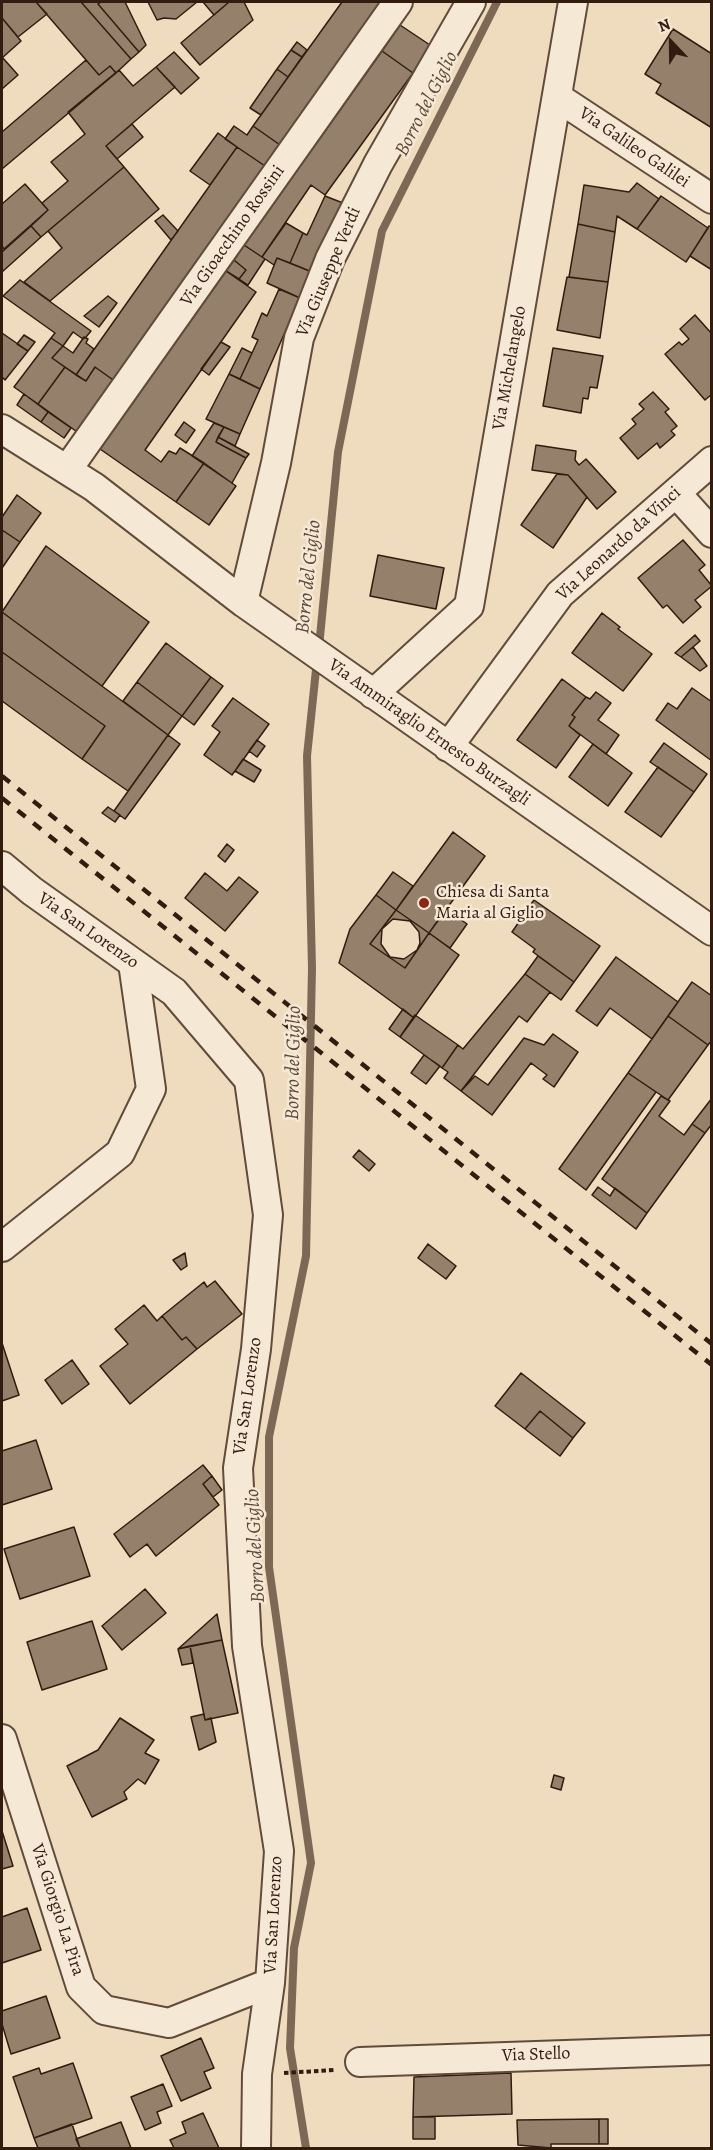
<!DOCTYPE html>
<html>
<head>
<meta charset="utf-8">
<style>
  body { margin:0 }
  #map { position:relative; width:713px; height:2150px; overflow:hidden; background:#efdcbf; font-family:Alegreya,serif }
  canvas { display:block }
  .frame { position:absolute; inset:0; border:3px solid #321c10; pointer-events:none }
  .north { position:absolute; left:641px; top:12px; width:60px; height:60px; -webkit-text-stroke:4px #f5e8d5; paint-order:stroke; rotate:338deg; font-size:16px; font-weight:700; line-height:24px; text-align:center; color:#321c10 }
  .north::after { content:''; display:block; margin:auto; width:21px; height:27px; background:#321c10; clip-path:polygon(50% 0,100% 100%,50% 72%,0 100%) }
</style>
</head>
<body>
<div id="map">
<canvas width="713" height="2150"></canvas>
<div class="frame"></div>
<div class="north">N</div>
</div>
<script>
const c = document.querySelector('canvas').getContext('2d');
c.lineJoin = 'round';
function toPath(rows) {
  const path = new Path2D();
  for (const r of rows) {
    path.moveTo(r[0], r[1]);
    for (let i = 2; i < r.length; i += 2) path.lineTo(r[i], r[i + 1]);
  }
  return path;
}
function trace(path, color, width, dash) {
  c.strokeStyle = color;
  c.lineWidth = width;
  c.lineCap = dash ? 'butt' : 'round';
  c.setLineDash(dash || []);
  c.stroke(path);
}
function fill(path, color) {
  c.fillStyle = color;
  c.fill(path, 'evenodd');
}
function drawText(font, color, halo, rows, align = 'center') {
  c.font = font + ' Alegreya,serif';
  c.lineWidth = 5;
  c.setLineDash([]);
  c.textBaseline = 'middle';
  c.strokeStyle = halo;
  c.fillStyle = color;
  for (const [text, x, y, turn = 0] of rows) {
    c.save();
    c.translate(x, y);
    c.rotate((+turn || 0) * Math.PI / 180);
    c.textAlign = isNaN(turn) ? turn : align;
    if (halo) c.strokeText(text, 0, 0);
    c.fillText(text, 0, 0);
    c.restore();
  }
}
trace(toPath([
  [319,647,338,452,382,231,497,2],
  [306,2148,290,2048,294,1948,311,1863,269,1567,269,1437,306,1256,312,968,307,756,317,660]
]), '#7d6856', 8);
const building = toPath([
  [2,2,36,2,47,14,18,37,2,18,2,2],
  [36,2,81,2,131,59,116,73,110,66,99,75,36,2],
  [81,2,101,2,98,4,139,52,131,59,81,2],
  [101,2,125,2,146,45,139,52,98,4,101,2],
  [148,2,197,2,176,19,164,18,157,20,148,2],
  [203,2,229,2,214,15,203,2],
  [229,2,244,2,253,20,200,65,181,43,229,2],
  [342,2,387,2,283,147,253,126,342,2],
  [2,18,21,41,2,58,2,18],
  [400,25,430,45,413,73,382,51,400,25],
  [673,29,712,54,712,128,656,93,661,84,645,74,673,29],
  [297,42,307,50,302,57,291,50,297,42],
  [291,50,302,57,288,77,277,69,291,50],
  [382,51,413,73,325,195,311,185,262,257,244,245,382,51],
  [174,52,199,78,181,94,156,67,174,52],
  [2,57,18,75,2,89,2,57],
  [86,60,99,75,110,66,116,73,2,169,2,132,86,60],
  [156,67,175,87,106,146,124,167,41,237,31,226,48,210,42,203,68,181,51,162,85,134,68,112,119,70,133,86,156,67],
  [277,69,288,77,261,115,250,108,277,69],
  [132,124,143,137,117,159,106,146,132,124],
  [234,126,247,135,253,126,283,147,268,168,225,139,234,126],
  [218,133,237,147,210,185,190,171,218,133],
  [237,147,268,168,116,382,95,367,86,381,76,375,237,147],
  [124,167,159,209,50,301,24,282,62,248,48,231,124,167],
  [637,183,659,199,637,229,617,216,615,232,578,224,584,185,629,192,637,183],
  [25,184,48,210,4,249,2,246,2,204,25,184],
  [325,196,343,203,312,272,290,263,303,233,307,235,325,196],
  [661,196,708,228,686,262,637,229,661,196],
  [163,215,178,231,171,240,155,221,163,215],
  [286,223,303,233,290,263,277,258,274,265,262,257,286,223],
  [578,224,615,232,608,282,569,277,578,224],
  [31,226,41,237,2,272,2,252,31,226],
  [709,226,712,227,712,270,690,256,709,226],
  [244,245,265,259,248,285,239,279,246,270,234,260,244,245],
  [277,258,312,272,300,298,267,283,277,258],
  [234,260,246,270,239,279,226,271,234,260],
  [226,271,256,292,145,450,161,462,169,451,176,454,180,448,204,463,176,502,100,449,226,271],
  [567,277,608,282,600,338,557,330,567,277],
  [20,280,91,331,86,337,83,339,73,332,63,346,51,338,55,333,3,296,20,280],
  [279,289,300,298,260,389,240,379,258,340,252,337,262,313,267,316,279,289],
  [108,296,117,303,99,327,84,316,108,296],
  [695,315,712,334,712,394,705,400,665,354,679,342,682,345,689,339,680,329,695,315],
  [2,333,28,351,5,380,2,377,2,333],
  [24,335,35,342,28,351,17,344,24,335],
  [84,337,88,339,86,343,94,349,76,375,52,358,63,346,73,353,84,337],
  [51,338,63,346,52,358,65,367,38,404,14,387,51,338],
  [221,342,230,347,209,375,201,369,221,342],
  [242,348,252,353,240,379,229,374,242,348],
  [553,348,603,356,597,388,590,387,588,399,583,398,581,413,543,406,553,348],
  [65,367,86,381,95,367,116,382,80,434,38,404,65,367],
  [229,374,260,389,240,434,206,419,229,374],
  [653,392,669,409,665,412,677,426,671,431,675,435,660,448,657,443,638,459,620,438,636,424,632,419,644,409,639,404,653,392],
  [24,394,48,412,41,422,17,405,24,394],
  [48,412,71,428,64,438,41,422,48,412],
  [184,422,195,430,186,443,175,435,184,422],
  [214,423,224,427,216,442,246,458,232,483,192,456,214,423],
  [224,427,240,434,235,446,218,437,224,427],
  [218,437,249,454,246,458,216,442,218,437],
  [536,445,576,451,575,460,579,465,586,459,616,492,597,509,568,475,532,470,536,445],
  [204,463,236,486,209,525,176,502,204,463],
  [557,474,568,475,587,497,553,548,521,525,557,474],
  [17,495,41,513,20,542,2,530,2,517,17,495],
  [2,530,20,542,2,568,2,530],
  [683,540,705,565,699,570,712,586,695,600,701,607,683,623,667,605,663,608,638,578,683,540],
  [46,546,149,622,102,686,2,612,46,546],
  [378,555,444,568,436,609,370,596,378,555],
  [2,612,168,735,128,791,82,759,105,726,2,652,2,612],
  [602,613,620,627,618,629,652,654,623,691,572,653,602,613],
  [695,635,700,641,693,647,681,657,675,653,695,635],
  [166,643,211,677,182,716,137,682,166,643],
  [693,647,707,666,700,671,681,657,693,647],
  [2,652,105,726,82,759,2,701,2,652],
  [211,677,223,686,194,725,182,716,211,677],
  [562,679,586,697,572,715,575,717,569,726,580,735,556,768,517,740,562,679],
  [137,682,182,716,168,735,123,701,137,682],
  [692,688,712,702,712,761,656,720,668,703,677,709,692,688],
  [596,692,611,703,598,720,619,735,606,754,569,726,575,717,572,715,586,697,590,699,596,692],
  [233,698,269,724,232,775,204,755,220,732,212,726,233,698],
  [168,735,180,744,125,819,114,811,168,735],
  [257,740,265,746,257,757,249,751,257,740],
  [664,743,707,774,694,792,650,762,664,743],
  [593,744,632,773,608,806,569,777,593,744],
  [243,759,261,770,254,782,235,771,243,759],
  [658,767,694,792,661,837,625,812,658,767],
  [108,807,120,815,115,822,102,813,108,807],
  [453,832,485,856,429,933,396,910,453,832],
  [227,844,234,850,225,862,218,856,227,844],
  [393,872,413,886,396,910,376,895,393,872],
  [205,873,227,891,239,877,258,892,225,931,185,898,205,873],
  [376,895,396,910,370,944,405,968,429,933,459,955,414,1018,339,963,350,929,376,895],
  [534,900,600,946,574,982,533,952,535,949,512,932,534,900],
  [446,909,467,924,450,948,429,933,446,909],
  [396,910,429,933,405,968,370,944,396,910],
  [393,919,410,921,419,932,420,943,417,950,404,959,390,957,381,944,382,929,393,919],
  [538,956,574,982,561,1000,525,974,538,956],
  [616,957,678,1002,652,1039,610,1008,597,1026,576,1011,616,957],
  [525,974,550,992,527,1022,519,1016,461,1091,444,1078,448,1072,442,1068,458,1045,463,1049,525,974],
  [692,982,712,996,712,1040,708,1045,668,1016,692,982],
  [403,1009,414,1018,400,1037,389,1029,403,1009],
  [415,1015,458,1045,442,1068,400,1037,415,1015],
  [668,1016,708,1045,668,1100,628,1073,668,1016],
  [553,1034,578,1052,554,1087,543,1079,547,1075,531,1063,492,1115,461,1091,475,1076,488,1085,524,1038,544,1045,553,1034],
  [424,1055,440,1066,426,1084,411,1073,424,1055],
  [628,1073,656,1092,586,1190,559,1169,628,1073],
  [661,1096,670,1101,659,1116,684,1135,692,1124,705,1133,647,1213,602,1179,661,1096],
  [712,1098,712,1124,705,1133,692,1124,712,1098],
  [359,1150,375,1164,369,1171,353,1157,359,1150],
  [598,1187,610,1196,615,1188,647,1213,636,1229,592,1195,598,1187],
  [428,1244,456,1266,446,1279,418,1258,428,1244],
  [185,1253,187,1266,181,1270,173,1260,185,1253],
  [215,1281,242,1314,197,1349,186,1337,182,1340,162,1316,204,1282,207,1287,215,1281],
  [144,1305,157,1321,162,1316,182,1340,186,1337,197,1349,130,1404,100,1366,128,1344,115,1329,144,1305],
  [2,1343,19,1395,2,1401,2,1343],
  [72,1360,89,1384,62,1404,45,1380,72,1360],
  [521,1373,585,1423,573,1438,540,1411,525,1429,495,1406,521,1373],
  [540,1411,573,1438,560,1456,525,1429,540,1411],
  [36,1440,52,1489,2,1505,2,1451,36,1440],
  [203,1465,212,1476,203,1484,219,1505,156,1556,147,1544,130,1557,114,1534,203,1465],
  [212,1476,222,1490,213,1497,203,1484,212,1476],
  [74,1527,90,1576,20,1599,4,1549,74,1527],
  [145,1589,166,1613,122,1650,102,1626,145,1589],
  [217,1614,222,1640,178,1649,217,1614],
  [92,1621,107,1669,42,1690,27,1642,92,1621],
  [222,1640,238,1713,205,1720,190,1646,222,1640],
  [190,1646,193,1663,182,1665,178,1649,190,1646],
  [204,1714,205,1720,211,1718,216,1742,199,1750,191,1717,204,1714],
  [120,1718,154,1740,145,1753,159,1760,145,1784,138,1779,124,1792,127,1799,92,1817,67,1766,98,1750,120,1718],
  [554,1775,564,1778,561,1790,551,1787,554,1775],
  [2,1831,13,1866,2,1869,2,1831],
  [27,1908,41,1950,2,1963,2,1917,27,1908],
  [46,1996,60,2038,11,2054,2,2024,2,2011,46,1996],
  [201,2038,214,2068,204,2072,211,2088,181,2101,161,2056,201,2038],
  [73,2063,92,2118,34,2138,13,2077,39,2068,41,2074,73,2063],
  [511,2073,512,2114,413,2117,414,2077,511,2073],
  [163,2084,172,2106,157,2112,161,2123,145,2130,131,2097,163,2084],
  [203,2113,219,2148,174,2148,170,2140,186,2133,182,2122,203,2113],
  [413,2117,435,2117,435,2139,413,2139,413,2117],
  [599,2119,608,2119,608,2144,599,2144,599,2119],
  [599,2119,599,2144,551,2144,551,2148,518,2145,517,2120,599,2119],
  [121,2122,131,2148,80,2148,76,2139,121,2122],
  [72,2124,80,2148,38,2148,34,2138,72,2124]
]);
fill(building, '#94806b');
trace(building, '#321c10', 1.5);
const street = toPath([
  [557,97,712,199],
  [2,429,94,487,243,602,712,931],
  [67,470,398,2],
  [676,493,712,533],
  [243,602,276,463,299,338,330,259,378,164,471,2],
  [373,694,469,606,573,2],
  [448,747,560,594,712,461],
  [2,866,32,891,174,992,249,1080,268,1215,256,1349,238,1468,247,1646,279,1851,270,1983,257,2074,256,2148],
  [2,1247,120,1153,151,1089,133,963],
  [2,1739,81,1987,104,2010,169,2023,270,1983],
  [360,2062,712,2050]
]);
trace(street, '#614c3c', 32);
trace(toPath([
  [284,2073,334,2070]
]), '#321c10', 4, [4.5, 3]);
trace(street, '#f5e8d5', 28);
trace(toPath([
  [2,776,712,1344],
  [2,798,712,1365]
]), '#321c10', 4.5, [10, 10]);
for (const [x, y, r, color] of [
  [424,903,6,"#8f2418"]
]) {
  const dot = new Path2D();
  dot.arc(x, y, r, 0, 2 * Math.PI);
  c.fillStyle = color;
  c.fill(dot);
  trace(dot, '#f5e8d5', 2);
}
drawText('18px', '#321c10', '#f5e8d5', [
  ["Via Galileo Galilei",634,148,34],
  ["Via Gioacchino Rossini",233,236,-55],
  ["Via Giuseppe Verdi",329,272,-67],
  ["Via Michelangelo",510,368,-80],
  ["Via Leonardo da Vinci",619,544,-42],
  ["Via Ammiraglio Ernesto Burzagli",429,733,35],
  ["Via San Lorenzo",88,931,35],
  ["Via San Lorenzo",248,1396,-82],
  ["Via Giorgio La Pira",57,1910,72],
  ["Via San Lorenzo",274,1915,-87],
  ["Via Stello",536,2055,-2]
]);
drawText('18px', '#321c10', '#f5e8d5', [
  ["Chiesa di Santa",436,893],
  ["Maria al Giglio",436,914]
], 'left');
drawText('italic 20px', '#5e4839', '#f5e8d5', [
  ["Borro del Giglio",427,104,-63],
  ["Borro del Giglio",309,577,-84],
  ["Borro del Giglio",294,1063,-89],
  ["Borro del Giglio",256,1546,-93]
]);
</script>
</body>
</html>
